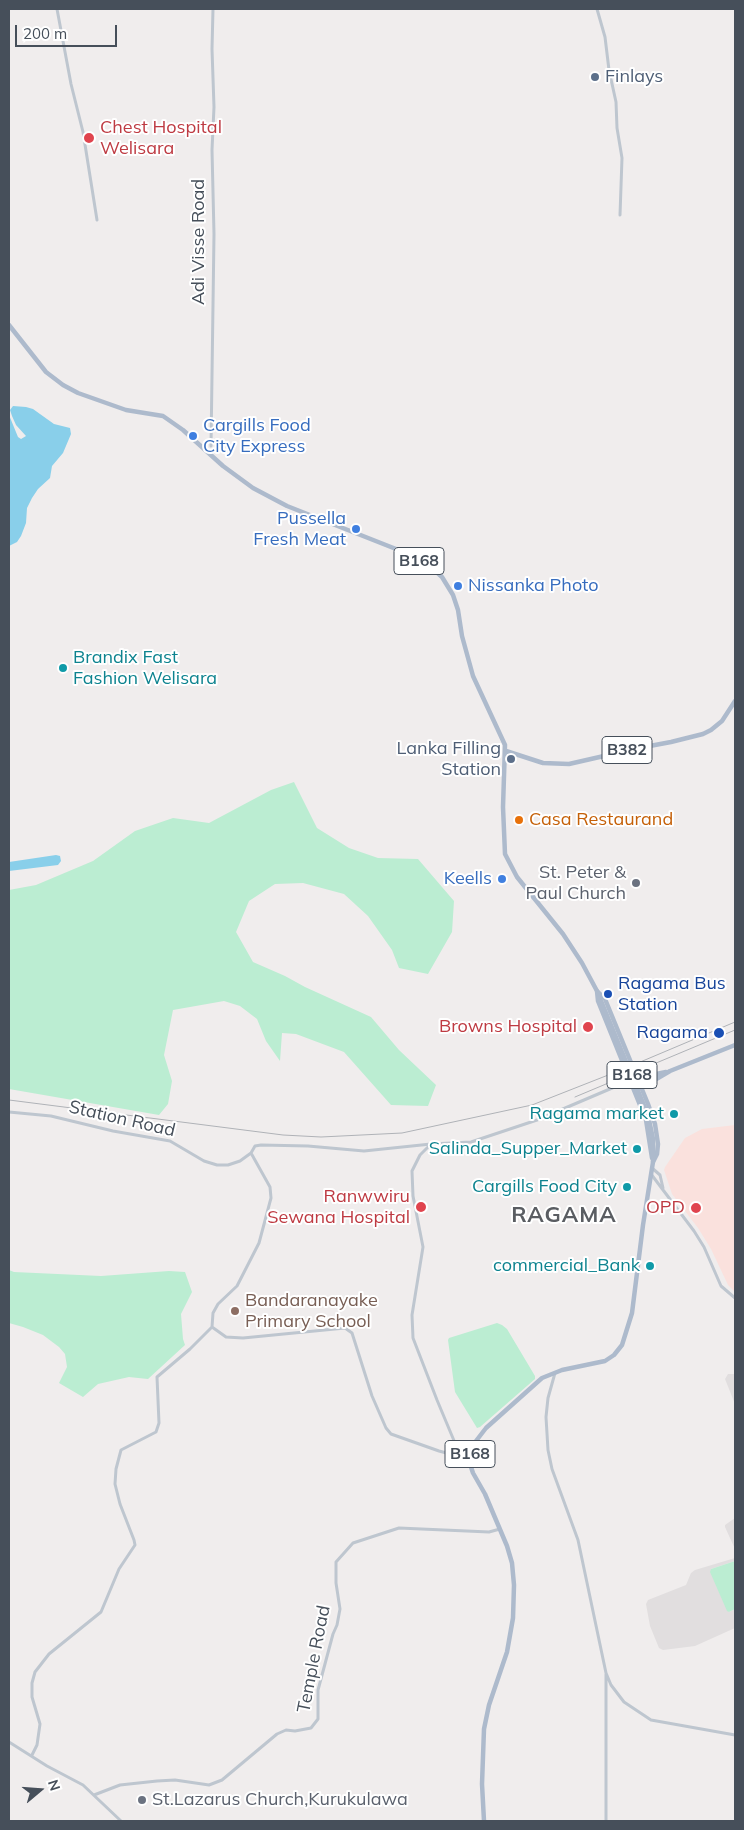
<!DOCTYPE html>
<html>
<head>
<meta charset="utf-8">
<style>
  body { margin:0 }
  #map { position:relative; width:744px; height:1830px; overflow:hidden; background:#f0eded; font-family:Mulish,sans-serif }
  canvas { display:block }
  .frame { position:absolute; inset:0; border:10px solid #464f5a; pointer-events:none }
  .north { position:absolute; left:15px; top:1765px; width:50px; height:50px; -webkit-text-stroke:4px #fff; paint-order:stroke; rotate:72deg; font-size:14px; font-weight:700; line-height:20px; text-align:center; color:#464f5a }
  .north::after { content:''; display:block; margin:auto; width:18px; height:22px; background:#464f5a; clip-path:polygon(50% 0,100% 100%,50% 72%,0 100%) }
  .scale { position:absolute; left:15px; top:25px; width:102px; height:22px; box-sizing:border-box; border:2px solid #464f5a; border-top:0; padding-left:6px; font-size:15px; line-height:18px; white-space:nowrap; color:#464f5a; -webkit-text-stroke:4px #fff; paint-order:stroke }
</style>
</head>
<body>
<div id="map">
<canvas width="744" height="1830"></canvas>
<div class="frame"></div>
<div class="north">N</div>
<div class="scale">200 m</div>
</div>
<script>
const c = document.querySelector('canvas').getContext('2d');
c.lineJoin = 'round';
function fill(path, color) {
  c.fillStyle = color;
  c.fill(path, 'evenodd');
}
function toPath(rows) {
  const path = new Path2D();
  for (const r of rows) {
    path.moveTo(r[0], r[1]);
    for (let i = 2; i < r.length; i += 2) path.lineTo(r[i], r[i + 1]);
  }
  return path;
}
function trace(path, color, width, dash) {
  c.strokeStyle = color;
  c.lineWidth = width;
  c.lineCap = dash ? 'butt' : 'round';
  c.setLineDash(dash || []);
  c.stroke(path);
}
function drawText(font, color, halo, rows, align = 'center') {
  c.font = font + ' Mulish,sans-serif';
  c.lineWidth = 4;
  c.setLineDash([]);
  c.textBaseline = 'middle';
  c.strokeStyle = halo;
  c.fillStyle = color;
  for (const [text, x, y, turn = 0] of rows) {
    c.save();
    c.translate(x, y);
    c.rotate((+turn || 0) * Math.PI / 180);
    c.textAlign = isNaN(turn) ? turn : align;
    if (halo) c.strokeText(text, 0, 0);
    c.fillText(text, 0, 0);
    c.restore();
  }
}
fill(toPath([
  [728,1374,735,1374,735,1404,725,1379],
  [735,1518,735,1549,725,1527,725,1525],
  [735,1558,735,1561,711,1569,729,1612,735,1609,735,1628,695,1646,663,1650,659,1648,650,1626,646,1604,648,1600,686,1585,691,1573,695,1570]
]), '#e1dedf');
fill(toPath([
  [735,1125,735,1292,728,1285,711,1249,698,1228,672,1194,664,1170,665,1167,685,1138,702,1129]
]), '#fae1dd');
fill(toPath([
  [294,782,317,828,349,848,378,858,418,859,454,901,452,932,428,974,399,968,392,950,368,916,344,894,303,883,275,884,249,901,236,932,253,962,285,976,305,987,371,1017,399,1050,436,1085,428,1106,391,1105,344,1052,296,1034,282,1033,280,1061,266,1041,257,1019,240,1006,224,1001,173,1010,164,1055,172,1081,168,1104,159,1115,9,1089,9,890,36,885,93,861,135,831,173,818,209,823,271,790],
  [9,1270,14,1272,101,1276,169,1271,185,1272,192,1292,181,1314,183,1339,185,1345,148,1379,129,1377,98,1384,83,1397,59,1383,67,1367,65,1354,59,1347,43,1335,23,1327,9,1323],
  [497,1323,502,1325,507,1329,535,1376,535,1379,480,1427,477,1428,455,1392,448,1340,449,1338],
  [735,1561,735,1609,729,1612,727,1611,710,1572,711,1569]
]), '#bbedd2');
fill(toPath([
  [13,406,26,407,33,409,54,424,70,428,71,434,63,453,52,466,50,478,38,489,32,498,27,508,26,523,21,536,17,542,9,546,9,415,18,437,21,439,26,436,16,425,12,416,10,410],
  [56,855,60,856,61,861,58,865,9,871,9,862]
]), '#89cfea');
trace(toPath([
  [57,9,71,84,83,132,97,220],
  [597,9,605,37,609,70,616,102,617,128,622,158,620,215],
  [211,446,214,234,212,150,214,107,212,49,213,9],
  [9,1112,51,1116,113,1131,170,1141,204,1161,217,1165,228,1165,240,1161,251,1153,255,1146,261,1145,308,1146,364,1151,431,1144,471,1142,537,1120,631,1080],
  [431,1144,420,1155,412,1171,413,1196,423,1247,412,1315,413,1338,437,1400,460,1455],
  [652,1168,660,1175,663,1188],
  [651,1174,694,1231,704,1247,721,1286,735,1298],
  [212,1327,213,1313,218,1304,237,1286,259,1243,271,1198,270,1187,251,1153],
  [555,1373,548,1398,546,1417,548,1450,552,1469,578,1540,606,1673,611,1685,624,1702,651,1720,735,1735],
  [606,1674,606,1821],
  [9,1742,47,1766,83,1785,121,1821],
  [32,1755,37,1745,40,1724,32,1697,32,1683,35,1672,49,1654,101,1612,119,1569,135,1545,134,1540,120,1504,115,1484,116,1469,121,1450,156,1432,159,1423,157,1377,190,1349,212,1327,226,1337,243,1338,345,1328,352,1333,372,1396,386,1428,391,1434,439,1451,450,1454,469,1456],
  [94,1795,120,1785,157,1781,175,1780,209,1785,222,1780,277,1734,286,1730,295,1731,311,1728,318,1719,318,1690,333,1634,337,1625,340,1609,336,1583,336,1562,353,1543,399,1528,489,1532,500,1529]
]), '#bec6cf', 3);
trace(toPath([
  [9,325,46,372,63,385,78,393,126,410,163,416,183,430,223,466,253,488,287,506,396,549,431,567,442,577,453,595,458,610,462,636,473,676,505,745,503,807,505,854,517,877,563,934,582,963,597,991,598,1001,646,1120,652,1158],
  [506,751,543,763,569,764,639,748,671,742,703,734,711,730,722,721,735,701],
  [637,1078,666,1072],
  [641,1088,670,1071,735,1045],
  [484,1821,482,1784,484,1729,489,1705,507,1652,513,1618,514,1585,512,1563,507,1546,485,1494,473,1473,469,1461,471,1451,476,1441,486,1428,542,1378,562,1370,605,1361,614,1355,622,1345,632,1313,643,1225,653,1162,657,1154,658,1144,655,1124,648,1104,605,999,597,991]
]), '#adbacc', 4.5);
trace(toPath([
  [575,1097,735,1030],
  [9,1100,283,1135,321,1137,402,1133,532,1105,626,1068,735,1022]
]), '#afb2b7', 1);
trace(toPath([
  [597,991,648,1115,653,1139,653,1162]
]), '#adbacc', 4.5);
for (const [x, y, r, color] of [
  [595,77,5,"#5c6f8a"],
  [89,138,6,"#e0444e"],
  [193,436,5,"#3f7fe0"],
  [356,529,5,"#3f7fe0"],
  [458,586,5,"#3f7fe0"],
  [63,668,5,"#0f9aa8"],
  [511,759,5,"#5c6f8a"],
  [519,820,5,"#e8710a"],
  [502,879,5,"#3f7fe0"],
  [636,883,5,"#6b7280"],
  [608,994,5,"#1a4fb4"],
  [588,1027,6,"#e0444e"],
  [719,1033,6,"#1a4fb4"],
  [674,1114,5,"#0f9aa8"],
  [637,1149,5,"#0f9aa8"],
  [627,1187,5,"#0f9aa8"],
  [421,1207,6,"#e0444e"],
  [696,1208,6,"#e0444e"],
  [650,1266,5,"#0f9aa8"],
  [235,1311,5,"#8d6e63"],
  [142,1800,5,"#6b7280"]
]) {
  const dot = new Path2D();
  dot.arc(x, y, r, 0, 2 * Math.PI);
  c.fillStyle = color;
  c.fill(dot);
  trace(dot, '#fff', 2);
}
for (const [x, y, w] of [
  [419,561,50],
  [627,750,50],
  [632,1075,50],
  [470,1454,50]
]) {
  const box = new Path2D();
  box.roundRect(x - w / 2, y - 13.5, w, 27, 4);
  c.fillStyle = '#fff';
  c.fill(box);
  trace(box, '#464f5a', 1);
}
drawText('bold 16px', '#464f5a', null, [
  ["B168",419,561],
  ["B382",627,750],
  ["B168",632,1075],
  ["B168",470,1454]
]);
drawText('18px', '#4e5e75', '#fff', [
  ["Finlays",605,77],
  ["Lanka Filling",501,749,"right"],
  ["Station",501,770,"right"]
], 'left');
drawText('18px', '#be3a42', '#fff', [
  ["Chest Hospital",100,128,"left"],
  ["Welisara",100,149,"left"],
  ["Browns Hospital",577,1027],
  ["Ranwwiru",410,1197],
  ["Sewana Hospital",410,1218],
  ["OPD",685,1208]
], 'right');
drawText('18px', '#464f5a', '#fff', [
  ["Adi Visse Road",199,242,-90],
  ["Station Road",122,1119,13],
  ["Temple Road",314,1659,-79]
]);
drawText('18px', '#366cbe', '#fff', [
  ["Cargills Food",203,426],
  ["City Express",203,447],
  ["Pussella",346,519,"right"],
  ["Fresh Meat",346,540,"right"],
  ["Nissanka Photo",468,586],
  ["Keells",492,879,"right"]
], 'left');
drawText('18px', '#0d838f', '#fff', [
  ["Brandix Fast",73,658,"left"],
  ["Fashion Welisara",73,679,"left"],
  ["Ragama market",664,1114],
  ["Salinda_Supper_Market",627,1149],
  ["Cargills Food City",617,1187],
  ["commercial_Bank",640,1266]
], 'right');
drawText('18px', '#c56008', '#fff', [
  ["Casa Restaurand",529,820]
], 'left');
drawText('18px', '#5b616d', '#fff', [
  ["St. Peter &",626,873],
  ["Paul Church",626,894],
  ["St.Lazarus Church,Kurukulawa",152,1800,"left"]
], 'right');
drawText('18px', '#164399', '#fff', [
  ["Ragama Bus",618,984],
  ["Station",618,1005],
  ["Ragama",708,1033,"right"]
], 'left');
drawText('18px', '#785e54', '#fff', [
  ["Bandaranayake",245,1301],
  ["Primary School",245,1322]
], 'left');
c.letterSpacing = '1px';
drawText('bold 22px', '#5a5d62', '#fff', [
  ["RAGAMA",564,1215]
]);
c.letterSpacing = '0px';
</script>
</body>
</html>
